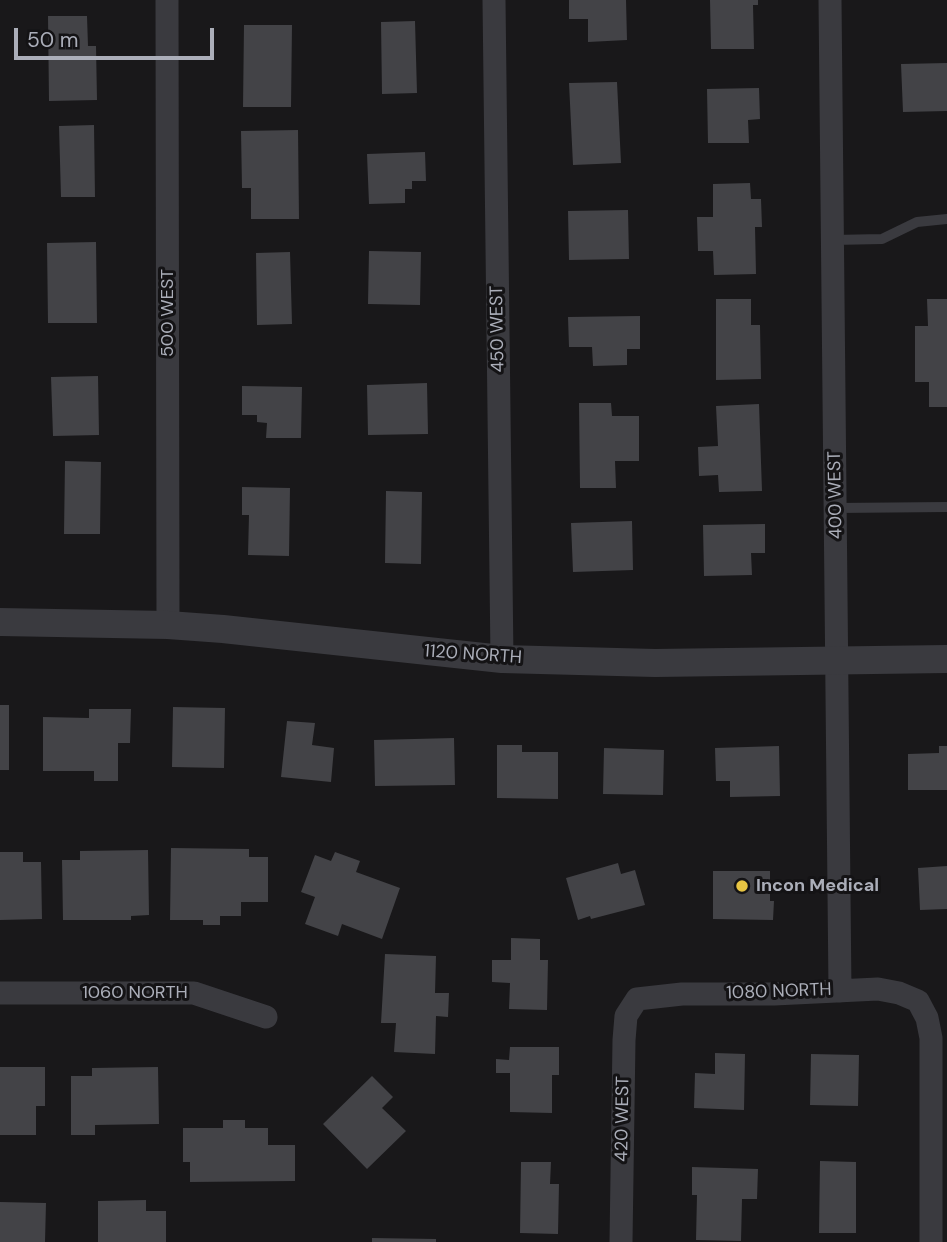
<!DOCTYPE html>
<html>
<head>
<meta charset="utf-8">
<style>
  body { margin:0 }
  #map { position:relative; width:947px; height:1242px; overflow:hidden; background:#19181a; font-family:"DM Sans",sans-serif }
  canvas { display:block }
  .scale { position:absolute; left:14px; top:28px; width:200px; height:32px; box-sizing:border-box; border:4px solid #abaeb9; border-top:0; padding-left:9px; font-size:21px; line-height:24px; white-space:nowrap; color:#abaeb9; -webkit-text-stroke:5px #141315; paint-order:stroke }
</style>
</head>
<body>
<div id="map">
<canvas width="947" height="1242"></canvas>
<div class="scale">50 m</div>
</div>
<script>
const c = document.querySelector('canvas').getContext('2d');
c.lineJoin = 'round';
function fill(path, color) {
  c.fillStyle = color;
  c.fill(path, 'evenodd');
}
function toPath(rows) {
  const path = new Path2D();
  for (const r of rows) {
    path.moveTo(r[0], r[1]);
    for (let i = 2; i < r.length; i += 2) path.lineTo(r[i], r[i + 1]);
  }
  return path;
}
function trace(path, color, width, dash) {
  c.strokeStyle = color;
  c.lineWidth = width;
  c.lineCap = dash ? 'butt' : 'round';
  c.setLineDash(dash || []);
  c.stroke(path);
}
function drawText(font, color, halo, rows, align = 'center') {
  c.font = font + ' "DM Sans",sans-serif';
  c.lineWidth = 6;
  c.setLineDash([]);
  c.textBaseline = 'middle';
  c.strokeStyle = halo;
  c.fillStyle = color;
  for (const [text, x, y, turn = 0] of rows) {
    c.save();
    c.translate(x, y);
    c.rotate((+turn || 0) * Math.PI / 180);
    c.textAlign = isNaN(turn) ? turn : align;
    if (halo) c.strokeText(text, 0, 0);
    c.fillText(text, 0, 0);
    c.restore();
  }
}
fill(toPath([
  [569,0,626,0,627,40,588,42,588,19,569,19],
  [710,0,758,0,758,5,753,5,754,49,711,49],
  [48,16,87,16,88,46,96,46,97,100,49,101],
  [415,21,417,93,382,94,381,22],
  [244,25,292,25,291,107,243,107],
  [947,63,947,111,903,112,901,64],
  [617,82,621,163,573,165,569,83],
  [759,88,760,119,748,120,749,143,708,143,707,89],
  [94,125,95,197,61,197,59,126],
  [298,130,299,219,251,219,251,188,242,188,241,131],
  [425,152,426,181,412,181,412,189,405,189,405,203,369,204,367,154],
  [750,183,751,199,761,199,762,227,755,227,756,274,714,275,713,251,698,251,697,217,713,217,713,184],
  [628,210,629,259,569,260,568,211],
  [96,242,97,323,48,323,47,243],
  [369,251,421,252,420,305,368,304],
  [290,252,292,324,257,325,256,253],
  [716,299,751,299,751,325,760,325,761,379,716,380],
  [927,299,947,299,947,407,929,407,929,382,915,382,915,326,928,326],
  [640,316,640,349,627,349,627,365,593,366,592,347,569,347,568,317],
  [98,376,99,435,53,436,51,377],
  [427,383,428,434,368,435,367,385],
  [242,386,302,387,301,438,266,438,267,423,257,422,257,415,242,415],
  [579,403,611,403,612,416,639,416,639,461,615,461,616,488,580,488],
  [759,404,762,491,719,492,718,475,699,476,698,447,718,446,716,406],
  [65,461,101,462,100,534,64,534],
  [242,487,290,488,289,556,248,555,249,515,242,515],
  [386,491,422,492,421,564,385,563],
  [632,521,633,570,573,572,571,523],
  [765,524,765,553,751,553,752,575,704,576,703,525],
  [0,705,9,705,9,770,0,770],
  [173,707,225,708,224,768,172,767],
  [89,709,131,709,130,743,118,743,118,781,94,781,94,771,43,771,43,717,89,718],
  [287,721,315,723,312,745,334,748,331,782,281,777],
  [454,738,455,785,375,786,374,740],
  [497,745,522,745,522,752,558,752,558,799,497,798],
  [779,746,780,796,730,797,730,781,716,781,715,748],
  [939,746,947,746,947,790,908,790,908,754,939,753],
  [604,748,664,750,663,795,603,794],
  [171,848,249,849,249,857,268,857,268,902,241,902,241,916,220,916,220,925,203,925,203,920,170,920],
  [148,850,149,915,131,916,131,920,63,920,62,860,80,860,80,851],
  [0,852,23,852,23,862,41,862,42,919,0,920],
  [335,852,360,861,356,872,400,888,382,939,342,924,338,936,305,924,315,897,301,892,315,855,331,861],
  [618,863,621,874,635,870,645,905,591,919,590,916,578,920,566,878],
  [947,866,947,909,920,910,918,868],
  [713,871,770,871,770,901,774,901,773,920,713,919],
  [511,938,540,939,540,960,548,960,547,1010,509,1009,510,983,492,982,492,960,511,960],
  [385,954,436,956,435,993,449,993,448,1017,436,1016,435,1054,394,1052,396,1023,381,1023],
  [510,1047,559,1047,559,1075,552,1075,552,1113,510,1112,510,1073,496,1073,496,1059,509,1060],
  [715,1053,745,1054,744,1110,694,1108,695,1073,715,1074],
  [811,1054,859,1055,858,1106,810,1105],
  [0,1067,45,1067,45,1106,36,1106,36,1135,0,1135],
  [158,1067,159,1124,95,1125,95,1135,71,1135,71,1076,92,1076,92,1068],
  [372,1076,393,1097,382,1108,406,1131,367,1169,323,1124],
  [223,1120,245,1120,245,1128,268,1128,268,1145,295,1145,295,1181,190,1182,190,1162,183,1162,183,1128,223,1128],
  [820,1161,856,1162,856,1233,819,1233],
  [521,1162,551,1162,550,1184,559,1184,558,1234,520,1233],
  [692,1167,758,1169,757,1199,742,1199,741,1241,696,1240,697,1195,692,1195],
  [146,1200,146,1211,166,1211,166,1242,98,1242,98,1201],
  [0,1202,46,1203,45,1242,0,1242],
  [372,1238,436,1239,436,1242,372,1242]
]), '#434347');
trace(toPath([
  [833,240,882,239,917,222,947,219],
  [836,508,947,507]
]), '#3a3a3f', 10);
trace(toPath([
  [167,0,168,625],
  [494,0,502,659],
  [830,0,840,991],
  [0,993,194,993,266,1017],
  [621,1242,624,1040,626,1016,637,999,682,994,774,994,878,989,899,993,918,1001,927,1018,931,1038,931,1242]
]), '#3a3a3f', 23);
trace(toPath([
  [0,622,168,625,223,629,502,659,655,663,947,659]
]), '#3a3a3f', 28);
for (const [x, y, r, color] of [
  [742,886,7,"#e8c543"]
]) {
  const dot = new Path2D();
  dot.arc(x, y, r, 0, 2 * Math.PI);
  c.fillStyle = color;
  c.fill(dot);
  trace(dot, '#141315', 2.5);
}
drawText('18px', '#abaeb9', '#141315', [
  ["500 WEST",168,313,-90],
  ["450 WEST",498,329,-91],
  ["400 WEST",836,495,-91],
  ["1120 NORTH",473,655,4],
  ["1080 NORTH",779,992,-2],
  ["1060 NORTH",135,993],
  ["420 WEST",623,1119,-89]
]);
drawText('bold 18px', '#abaeb9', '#141315', [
  ["Incon Medical",756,886]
], 'left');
</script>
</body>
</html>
